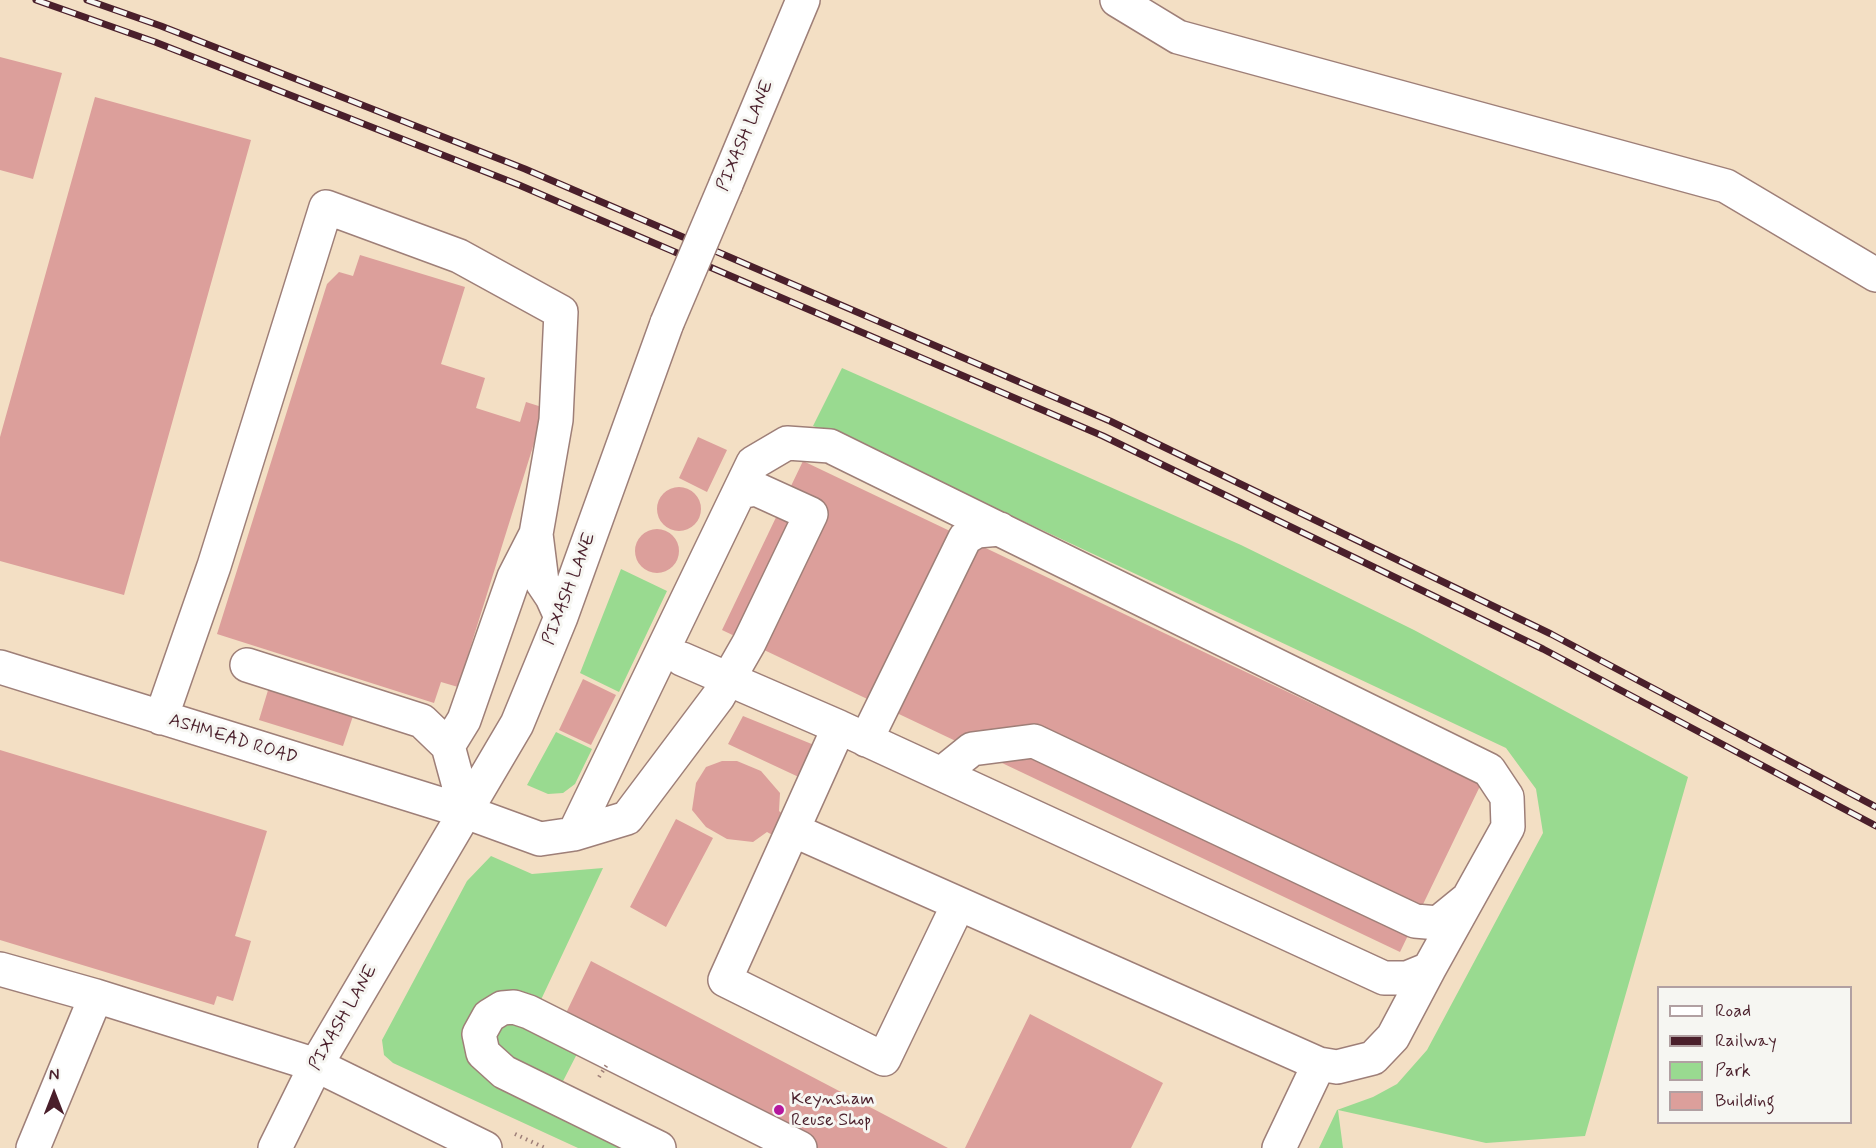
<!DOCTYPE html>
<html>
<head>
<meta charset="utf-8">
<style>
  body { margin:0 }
  #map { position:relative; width:1876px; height:1148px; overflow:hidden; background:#f3dfc4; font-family:Mynerve,sans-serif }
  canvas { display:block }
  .legend { position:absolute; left:1657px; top:986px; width:195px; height:138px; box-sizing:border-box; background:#f6f6f2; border:2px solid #b1a0a2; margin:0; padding:8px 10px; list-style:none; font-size:18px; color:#4a1f2b }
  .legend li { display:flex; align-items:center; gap:12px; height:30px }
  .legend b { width:30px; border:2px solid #b1a0a2 }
  .north { position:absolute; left:24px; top:1064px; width:60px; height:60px; -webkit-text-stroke:4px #f6f6f2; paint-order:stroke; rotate:0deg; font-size:16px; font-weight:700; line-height:24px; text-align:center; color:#4a1f2b }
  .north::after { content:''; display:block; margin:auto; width:21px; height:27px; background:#4a1f2b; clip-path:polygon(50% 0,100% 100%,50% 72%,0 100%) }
</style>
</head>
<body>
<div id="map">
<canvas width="1876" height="1148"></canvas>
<ul class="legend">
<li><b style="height:8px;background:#fff"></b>Road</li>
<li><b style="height:8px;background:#4a1f2b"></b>Railway</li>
<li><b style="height:16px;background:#99da90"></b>Park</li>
<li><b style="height:16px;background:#dc9f9b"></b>Building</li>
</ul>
<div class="north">N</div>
</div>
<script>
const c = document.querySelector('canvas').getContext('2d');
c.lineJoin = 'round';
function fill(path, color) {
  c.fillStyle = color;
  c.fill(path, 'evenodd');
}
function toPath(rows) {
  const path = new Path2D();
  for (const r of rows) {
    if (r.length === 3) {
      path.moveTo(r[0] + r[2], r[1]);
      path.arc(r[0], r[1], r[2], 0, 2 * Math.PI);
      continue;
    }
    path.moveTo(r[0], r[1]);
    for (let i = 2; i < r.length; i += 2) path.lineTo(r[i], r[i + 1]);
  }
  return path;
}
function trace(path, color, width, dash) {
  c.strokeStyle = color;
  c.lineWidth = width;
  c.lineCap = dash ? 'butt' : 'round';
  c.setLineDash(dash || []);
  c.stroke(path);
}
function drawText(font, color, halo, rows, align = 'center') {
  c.font = font + ' Mynerve,sans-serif';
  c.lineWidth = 6;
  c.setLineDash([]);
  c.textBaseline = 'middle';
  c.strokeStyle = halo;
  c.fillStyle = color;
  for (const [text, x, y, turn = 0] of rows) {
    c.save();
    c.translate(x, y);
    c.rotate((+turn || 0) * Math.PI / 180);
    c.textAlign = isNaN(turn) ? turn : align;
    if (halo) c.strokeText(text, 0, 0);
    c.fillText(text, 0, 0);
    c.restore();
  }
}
fill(toPath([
  [842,368,1241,545,1414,630,1688,777,1585,1136,1486,1143,1338,1110,1343,1148,1319,1148,1337,1110,1373,1097,1397,1084,1427,1050,1543,833,1536,789,1506,748,842,436,813,426],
  [621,569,667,591,619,692,580,673],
  [556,732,592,749,575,784,563,793,548,794,527,785],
  [491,856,532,874,603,868,539,1004,469,1029,635,1148,578,1148,393,1063,384,1055,382,1040,467,881],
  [509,1018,580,1048,560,1087,493,1049,497,1023]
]), '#99da90');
fill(toPath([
  [0,57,62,73,33,179,0,170],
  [95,97,251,140,124,595,0,561,0,437],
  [360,255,465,287,441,364,485,378,476,408,520,422,526,402,545,408,458,687,441,682,434,703,217,634,327,284,339,272,353,276],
  [698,437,727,450,707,492,679,478],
  [803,461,1481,784,1400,952,722,630],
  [679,509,22],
  [657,551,22],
  [583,679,616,695,591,745,559,730],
  [269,687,354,713,343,746,259,720],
  [743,716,819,747,803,779,728,744],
  [0,750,267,831,235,936,251,941,233,1001,217,996,214,1005,0,940],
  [722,761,737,761,761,771,780,793,779,811,785,816,776,837,767,832,753,842,727,839,706,827,692,810,696,783,706,767],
  [676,819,713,838,666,927,630,907],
  [591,961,948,1148,774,1148,555,1036],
  [1030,1014,1163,1083,1131,1148,965,1148]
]), '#dc9f9b');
const minor = toPath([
  [1117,0,1178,37,1726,186,1876,275],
  [726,184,803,0],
  [682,659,839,727,725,980,884,1059,958,905],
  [247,665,422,721,448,746,466,812],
  [0,667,466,812,540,839,574,834,627,818,718,697,749,643,811,514,756,489,739,492],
  [161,718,214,566,326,207,459,256,561,312,556,420,536,534,542,582,552,597,561,617],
  [866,740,965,538,977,531,1000,529],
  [448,746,464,720,514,577,536,534],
  [941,774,972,749,1034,741,1415,921,1438,923,1465,901],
  [793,830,1319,1064,1337,1067,1373,1058,1393,1037,1429,969],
  [574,834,753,463,787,443,830,446,1489,770,1507,797,1508,827,1429,969,1407,978,1384,978,839,727],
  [0,969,96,996,316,1065,485,1148],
  [33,1148,96,996],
  [275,1148,316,1065,517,724,561,617,667,323],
  [659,1148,504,1072,483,1053,479,1034,489,1016,502,1008,514,1007,529,1012,800,1148],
  [1279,1148,1319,1064]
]);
trace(minor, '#9e7f78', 36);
trace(toPath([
  [515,1134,545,1148]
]), '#9e7f78', 4, [1.5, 4.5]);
trace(minor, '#fff', 33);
const rail = toPath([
  [36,0,155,42,519,185,1103,436,1543,649,1876,826],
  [87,0,161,26,525,169,1110,421,1551,634,1876,807]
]);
trace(rail, '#4a1f2b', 7);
trace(rail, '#f6f6f2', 4.5, [14]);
const minorBridge = toPath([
  [667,323,726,184]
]);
trace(minorBridge, '#9e7f78', 36, []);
trace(toPath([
  [599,1077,608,1063]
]), '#9e7f78', 4, [1.5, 4.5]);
trace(minorBridge, '#fff', 33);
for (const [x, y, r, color] of [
  [779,1110,6,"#b5179e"]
]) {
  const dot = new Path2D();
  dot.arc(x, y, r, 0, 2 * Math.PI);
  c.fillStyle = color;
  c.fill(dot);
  trace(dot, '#f6f6f2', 2);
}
drawText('18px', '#4a1f2b', '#f6f6f2', [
  ["PIXASH LANE",746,136,-67],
  ["PIXASH LANE",570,589,-69],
  ["ASHMEAD ROAD",233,740,17],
  ["PIXASH LANE",344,1018,-60]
]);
drawText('18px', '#4a1f2b', '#f6f6f2', [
  ["Keynsham",791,1100],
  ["Reuse Shop",791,1121]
], 'left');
</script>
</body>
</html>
